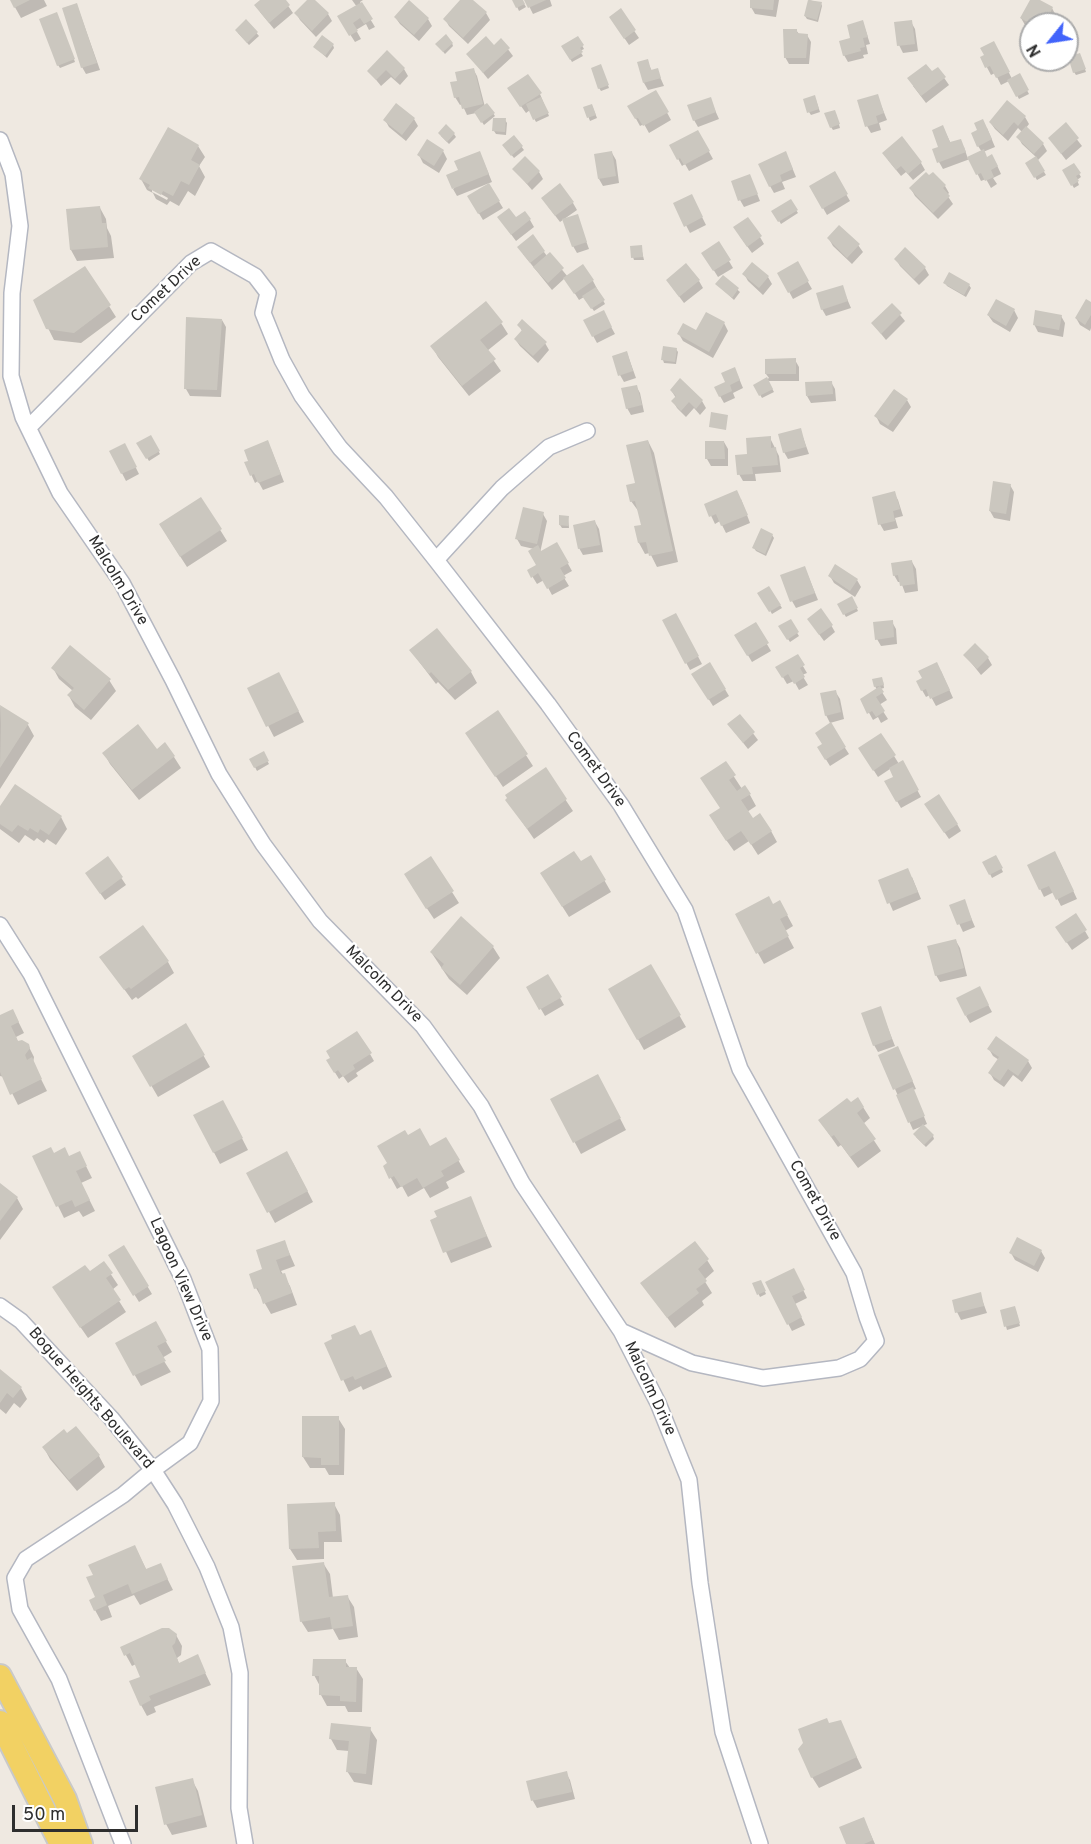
<!DOCTYPE html>
<html>
<head>
<meta charset="utf-8">
<style>
  body { margin:0 }
  #map { position:relative; width:1091px; height:1844px; overflow:hidden; background:#efe9e1; font-family:Overpass,sans-serif }
  canvas { display:block }
  .north { position:absolute; left:1019px; top:12px; width:60px; height:60px; box-sizing:border-box; background:#fff; border:2px solid #ababab; border-radius:50%; rotate:240deg; font-size:16px; font-weight:700; line-height:24px; text-align:center; color:#2e2e2e }
  .north::after { content:''; display:block; margin:auto; width:21px; height:27px; background:#4264fb; clip-path:polygon(50% 0,100% 100%,50% 72%,0 100%) }
  .scale { position:absolute; left:12px; top:1805px; width:126px; height:27px; box-sizing:border-box; border:3px solid #2e2e2e; border-top:0; padding-left:8px; font-size:18px; line-height:21px; white-space:nowrap; color:#2e2e2e; -webkit-text-stroke:4px #fff; paint-order:stroke }
</style>
</head>
<body>
<div id="map">
<canvas width="1091" height="1844"></canvas>
<div class="north">N</div>
<div class="scale">50 m</div>
</div>
<script>
const c = document.querySelector('canvas').getContext('2d');
c.lineJoin = 'round';
function fill(path, color) {
  c.fillStyle = color;
  c.fill(path, 'evenodd');
}
function toPath(rows) {
  const path = new Path2D();
  for (const r of rows) {
    path.moveTo(r[0], r[1]);
    for (let i = 2; i < r.length; i += 2) path.lineTo(r[i], r[i + 1]);
  }
  return path;
}
function trace(path, color, width, dash) {
  c.strokeStyle = color;
  c.lineWidth = width;
  c.lineCap = dash ? 'butt' : 'round';
  c.setLineDash(dash || []);
  c.stroke(path);
}
function drawText(font, color, halo, rows, align = 'center') {
  c.font = font + ' Overpass,sans-serif';
  c.lineWidth = 4.5;
  c.setLineDash([]);
  c.textBaseline = 'middle';
  c.strokeStyle = halo;
  c.fillStyle = color;
  for (const [text, x, y, turn = 0] of rows) {
    c.save();
    c.translate(x, y);
    c.rotate((+turn || 0) * Math.PI / 180);
    c.textAlign = isNaN(turn) ? turn : align;
    if (halo) c.strokeText(text, 0, 0);
    c.fillText(text, 0, 0);
    c.restore();
  }
}
fill(toPath([
  [11,0,44,0,47,6,21,18],
  [262,0,284,0,293,13,274,29,260,12],
  [309,0,313,0,328,14,332,21,316,37,300,20,296,13],
  [352,0,363,0,360,2,375,27,369,30,366,24,356,30,361,39,355,42,339,17,357,7],
  [462,0,471,0,486,13,490,20,468,44,449,26,445,19],
  [514,0,522,0,526,7,519,11],
  [526,0,550,0,552,6,533,14],
  [752,0,779,0,776,17,755,14,751,7],
  [809,0,821,3,822,6,818,22,807,19,805,16],
  [1031,0,1037,0,1052,8,1056,16,1055,19,1058,24,1031,24,1031,28,1025,25,1021,18],
  [409,2,428,19,432,26,419,41,400,24,395,17],
  [78,8,100,70,86,74,82,67],
  [620,10,639,38,629,45,615,24],
  [246,21,259,36,249,45,238,33],
  [863,22,870,44,866,45,868,54,863,55,864,58,848,62,844,55],
  [911,22,915,29,918,51,903,53,899,45],
  [796,30,799,34,807,35,811,42,809,64,789,64,785,57],
  [578,38,584,49,580,51,583,56,572,62,563,46],
  [501,40,513,56,488,79,468,54,494,47],
  [452,43,453,46,445,54,439,47],
  [333,45,334,48,327,58,315,47],
  [998,50,1012,79,1019,75,1029,94,1019,99,1009,81,1001,85,995,73,991,75,982,58],
  [387,52,404,69,408,76,400,85,391,77,381,86,369,71],
  [72,54,75,62,60,68,58,65],
  [1081,57,1086,72,1076,75,1074,72],
  [647,61,652,71,657,70,664,86,648,90,644,83],
  [473,69,477,76,485,107,487,105,495,116,484,125,476,113,467,115,462,104,460,105,455,97],
  [602,69,609,88,601,91,599,88],
  [938,69,949,85,926,103,913,86],
  [656,92,671,120,649,133,644,124,640,126,629,106],
  [540,94,549,116,536,122,530,110,526,113,513,95],
  [877,95,887,120,879,123,881,130,871,133,867,126],
  [710,99,719,119,698,127,694,120],
  [816,100,820,112,811,115,809,112],
  [585,108,593,108,597,118,590,121],
  [836,114,840,128,833,130,831,127],
  [1025,117,1029,124,1026,128,1043,144,1047,151,1037,161,1046,175,1037,180,1027,163,1036,157,1022,144,1018,137,1022,132,1018,128,1008,141,995,129,990,122],
  [414,119,418,126,406,141,389,127,385,120],
  [505,120,507,123,506,135,496,134,494,131],
  [1065,124,1082,146,1066,160,1050,139],
  [943,127,951,144,964,147,968,159,982,152,978,146,987,128,995,147,983,152,987,158,996,163,1001,174,993,178,997,184,991,188,986,179,981,181,970,159,943,169,939,162],
  [698,132,713,159,689,171,685,164,682,166,671,146],
  [454,134,456,137,449,144,441,136],
  [514,137,524,150,514,158,506,148],
  [198,146,205,157,199,166,205,177,195,196,188,191,179,206,170,201,167,205,156,199,153,193,147,190,141,179],
  [152,189,168,198,167,200,152,192],
  [443,151,447,159,439,173,423,163,419,155],
  [612,153,616,160,619,183,603,186,599,179],
  [483,160,492,182,457,196,453,189],
  [789,160,796,177,782,182,785,189,774,193,770,186],
  [888,160,921,163,925,170,913,180,906,172,901,176],
  [1074,165,1081,177,1077,180,1079,185,1074,188,1064,171],
  [514,169,539,172,543,179,532,190],
  [834,173,850,201,827,215,811,187],
  [750,176,760,201,744,207,740,200],
  [489,185,503,208,483,220,469,197],
  [945,186,949,193,947,195,953,204,938,219,915,196,911,189],
  [790,201,798,213,781,224,773,211],
  [573,203,577,210,560,222,547,205],
  [695,203,706,225,690,233,675,204],
  [100,208,106,219,107,228,111,236,114,258,77,261,71,250,68,210],
  [577,216,589,249,577,253,573,246],
  [499,218,530,220,534,227,516,241],
  [739,235,760,237,764,244,752,253],
  [829,239,858,245,863,252,852,264,833,246],
  [719,244,733,268,718,277,703,253],
  [641,247,644,260,634,260,633,257],
  [905,249,925,268,929,275,919,285,900,266,896,259],
  [544,252,547,256,549,254,568,277,593,281,605,304,594,311,584,297,579,300,565,278,552,290,523,254],
  [797,263,812,289,793,299,779,273],
  [744,274,768,277,772,284,763,295,748,281],
  [723,277,740,292,734,300,717,284],
  [699,281,703,288,684,303,672,287],
  [945,283,969,285,971,288,966,297,947,286],
  [842,287,851,308,826,316,822,309],
  [1091,303,1091,328,1090,331,1080,325,1076,318],
  [892,305,905,321,886,340,873,324],
  [109,306,116,317,81,343,54,340,48,328],
  [1014,310,1018,318,1010,332,993,322,988,315],
  [603,312,615,334,597,343,585,321],
  [1061,316,1065,323,1063,337,1038,332,1034,324],
  [222,320,226,327,221,397,190,396,186,389],
  [501,323,508,334,487,351,501,371,469,396,438,357,432,346],
  [724,323,728,331,713,358,683,341,679,334,697,332],
  [519,325,545,343,549,350,538,363,520,346,515,339,522,331],
  [676,349,678,352,676,364,664,363,663,360],
  [627,353,636,378,624,382,620,375],
  [795,360,799,367,799,381,768,381,774,392,762,398,755,386,769,378,766,374],
  [738,376,743,388,733,393,735,398,724,403,720,396,727,383],
  [680,380,702,401,706,408,700,415,694,408,686,417,677,408,673,401,676,398,671,390],
  [831,382,835,389,836,401,811,403,807,396],
  [636,386,640,393,644,412,631,415,627,408],
  [907,400,911,407,893,432,880,424,876,416],
  [800,429,809,454,788,459,784,452],
  [150,437,160,454,149,461,138,443],
  [770,438,779,456,781,472,755,474,756,481,743,481,739,474,749,455],
  [648,441,654,453,678,562,657,567,650,553,645,554,639,543,636,528,642,526,639,512,631,501],
  [724,442,728,449,728,466,711,466,707,459,706,443],
  [271,449,284,482,263,490,258,481,255,483,246,463],
  [111,452,128,452,139,474,126,481],
  [1010,485,1014,492,1010,521,994,518,990,511],
  [894,493,898,500,903,516,895,518,898,528,884,531,880,524],
  [201,499,227,541,187,567,167,536],
  [741,499,750,523,726,533,720,521,715,524,706,505],
  [543,514,547,521,540,553,557,544,572,571,563,576,569,586,552,595,544,580,537,584,529,571,538,566,534,549,521,546,517,539],
  [568,517,569,528,562,528,560,525],
  [595,522,599,529,603,552,583,555,579,548],
  [772,535,774,538,766,556,756,551,754,548],
  [912,562,916,569,918,591,905,593,901,582,898,582,894,575],
  [805,568,818,600,796,608,792,601],
  [830,576,857,580,861,587,855,597,834,583],
  [769,588,782,608,772,614,760,593],
  [852,598,858,611,846,617,839,605],
  [676,615,702,664,690,670,664,621],
  [790,621,799,636,790,642,780,627],
  [892,622,896,629,897,644,881,646,877,639],
  [755,624,771,651,752,662,736,635],
  [831,625,835,632,824,641,813,626],
  [411,651,471,672,477,683,455,700,438,682,436,684],
  [965,655,988,658,992,665,981,675],
  [797,656,807,673,802,675,808,685,799,690,794,681,787,684,777,667],
  [710,664,729,696,713,706,693,674],
  [53,668,109,680,116,691,91,720,75,707,69,696,73,691,59,679],
  [941,671,953,698,936,706,930,695,926,697,922,690],
  [883,681,884,688,880,689,887,700,879,705,888,719,881,723,878,717,873,720,862,700,877,690,875,686],
  [285,685,304,722,274,737,249,689],
  [835,691,840,699,844,719,830,723,826,715],
  [0,707,28,725,34,736,0,789],
  [498,712,533,766,503,787,474,744],
  [740,716,758,740,748,749,729,725],
  [830,725,849,754,830,766,819,748,824,745],
  [881,735,899,764,902,762,921,797,901,808,886,782,895,777,890,769,878,777,864,755],
  [157,751,174,757,181,768,139,800,110,764,104,753],
  [263,753,269,764,257,771,251,759],
  [725,763,742,789,750,795,756,806,747,812,753,820,771,831,777,842,758,855,749,841,734,851,717,827,721,809],
  [545,769,573,811,534,839,507,800],
  [0,808,61,817,67,829,56,845,47,839,44,843,37,838,34,841,25,835,19,843,0,829],
  [930,811,957,824,961,831,949,839],
  [591,857,611,892,569,917,548,884],
  [996,857,1003,872,992,878,984,862],
  [108,858,126,885,105,900,91,880],
  [431,859,459,903,434,919,412,886],
  [1059,860,1077,899,1061,906,1054,892,1044,897,1029,866],
  [912,877,921,899,893,911,880,881],
  [964,901,975,927,963,932,951,906],
  [780,902,793,926,785,931,794,948,764,964,737,915,773,906],
  [1085,931,1089,938,1072,950,1061,934],
  [956,941,960,948,967,976,940,982,936,975],
  [493,947,500,958,467,995,449,979,431,952],
  [101,957,168,962,174,973,138,999,136,997,132,1000],
  [651,966,686,1027,644,1050,610,989],
  [548,976,564,1005,545,1016,528,987],
  [983,995,992,1012,970,1023,966,1016],
  [880,1008,895,1046,878,1052,874,1045],
  [13,1011,24,1033,16,1037,18,1042,28,1045,34,1057,33,1063,47,1091,18,1105,4,1077,0,1076,0,1017],
  [186,1025,210,1067,158,1097,134,1056],
  [989,1049,1028,1061,1032,1068,1022,1082,1013,1075,1004,1087,994,1080,990,1073,999,1060,993,1056],
  [370,1054,374,1061,356,1073,358,1076,348,1083,343,1076,339,1079,328,1061],
  [901,1055,916,1089,913,1090,927,1124,913,1130,895,1089],
  [604,1087,626,1130,581,1154,552,1100],
  [850,1104,863,1107,870,1118,863,1124,881,1151,858,1168,841,1145,838,1147,820,1121],
  [229,1113,248,1150,220,1164,195,1116],
  [933,1136,934,1139,926,1147,916,1137],
  [407,1137,429,1148,446,1139,465,1172,446,1182,449,1188,430,1198,424,1188,408,1197,402,1186,397,1189,385,1167],
  [54,1154,69,1157,85,1164,92,1178,81,1183,95,1211,83,1217,79,1211,64,1218,34,1157],
  [293,1163,313,1202,275,1223,248,1173],
  [0,1185,17,1198,23,1209,0,1240],
  [470,1198,492,1247,451,1263,432,1220],
  [284,1241,295,1266,281,1271,290,1286,297,1305,271,1314,256,1288,264,1270],
  [124,1247,152,1294,139,1302,110,1255],
  [1041,1251,1045,1258,1038,1272,1015,1260,1011,1253],
  [707,1260,714,1271,704,1280,712,1293,702,1301,704,1305,675,1328,642,1284],
  [104,1264,118,1285,112,1290,126,1312,88,1338,61,1299],
  [797,1277,807,1298,795,1304,805,1325,792,1331,767,1283],
  [760,1281,766,1294,760,1297,754,1284],
  [980,1294,987,1313,961,1320,957,1312],
  [1002,1311,1016,1311,1020,1326,1007,1330],
  [155,1323,172,1352,162,1358,171,1372,141,1386,117,1344],
  [371,1332,392,1377,363,1390,361,1386,349,1392,326,1343,361,1336],
  [0,1371,21,1388,27,1399,20,1408,14,1403,6,1414,0,1409],
  [304,1417,338,1418,345,1429,344,1475,329,1475,325,1468,310,1468,303,1457],
  [44,1448,99,1456,105,1467,77,1491,50,1459],
  [334,1504,340,1515,342,1542,324,1542,324,1559,297,1560,290,1549],
  [135,1547,147,1571,166,1576,173,1590,140,1605,134,1595,108,1606,112,1617,101,1621,95,1610,97,1598,95,1575],
  [323,1563,330,1574,333,1598,347,1596,354,1607,358,1637,339,1640,333,1629,308,1632,301,1621],
  [176,1635,182,1646,181,1655,177,1658,179,1664,197,1656,211,1685,154,1707,156,1712,147,1716,141,1705,142,1677,136,1664,132,1666,122,1648],
  [345,1661,350,1668,356,1668,363,1679,362,1712,348,1712,345,1706,327,1706,321,1695,321,1688,314,1675],
  [840,1722,862,1768,819,1788,812,1777,804,1743,829,1725],
  [370,1729,377,1740,372,1785,354,1782,347,1771,349,1751,337,1750,331,1739],
  [566,1773,570,1780,575,1799,537,1808,533,1801,528,1782],
  [192,1780,198,1791,207,1827,172,1835,166,1824],
  [867,1826,875,1844,848,1844]
]), '#0003');
fill(toPath([
  [10,0,30,0,14,8],
  [260,0,286,0,290,5,269,23,254,5],
  [307,0,315,0,329,13,312,31,294,13],
  [409,0,429,18,414,35,394,17],
  [460,0,473,0,487,12,463,38,443,19],
  [512,0,523,0,525,4,516,8],
  [524,0,546,0,528,8],
  [750,0,774,0,773,10,750,8],
  [808,0,822,2,817,20,804,16],
  [1030,0,1040,0,1053,7,1049,15,1056,18,1053,24,1031,24,1020,18],
  [362,2,373,19,364,24,360,18,353,23,358,31,349,36,337,16],
  [77,3,97,63,81,68,62,8],
  [621,8,636,30,624,39,609,17],
  [57,12,75,59,57,66,39,19],
  [246,19,258,32,247,43,235,30],
  [863,20,868,37,863,38,865,47,860,48,861,51,843,56,839,41,850,38,847,25],
  [912,20,915,44,897,46,894,22],
  [783,29,797,29,797,33,808,34,806,58,784,58],
  [446,34,453,43,443,52,435,44],
  [322,35,334,44,325,56,313,47],
  [486,36,494,45,501,38,510,48,483,73,466,54],
  [578,36,584,45,580,48,583,52,570,60,561,46],
  [994,41,1010,72,996,78,990,66,985,68,980,57,984,55,980,48],
  [387,50,405,68,395,79,386,70,376,80,367,71],
  [1080,53,1086,69,1073,73,1068,57],
  [648,59,651,70,658,68,661,78,643,83,637,62],
  [601,64,609,85,598,89,591,68],
  [926,64,932,71,938,67,946,77,921,96,907,78],
  [474,68,483,104,462,109,459,97,454,98,450,82,457,81,455,72],
  [1020,73,1029,90,1016,97,1007,80],
  [528,74,542,93,520,107,507,88],
  [656,90,669,112,643,126,638,118,635,119,627,106],
  [878,94,884,113,876,116,878,123,865,127,857,100],
  [815,95,819,109,807,113,803,99],
  [541,97,549,113,533,120,526,104],
  [711,97,716,112,693,121,687,105],
  [1007,100,1026,116,1018,126,1014,122,1003,135,989,122],
  [396,103,415,118,402,135,383,120],
  [487,103,495,113,481,123,474,112],
  [592,104,596,115,587,118,583,107],
  [835,110,840,124,830,128,824,113],
  [493,118,506,118,505,132,492,131],
  [983,119,992,139,977,147,971,133,977,130,974,123],
  [1066,122,1079,138,1061,154,1048,138],
  [446,124,455,133,447,142,438,133],
  [943,125,950,142,961,139,966,152,937,163,932,149,938,147,932,130],
  [1026,126,1044,143,1034,154,1016,137],
  [168,127,199,145,191,160,200,165,189,185,181,181,173,196,163,191,161,195,148,188,150,185,139,179],
  [698,130,710,151,684,165,680,158,677,160,669,145],
  [514,135,523,146,511,156,502,145],
  [902,136,922,162,908,174,901,166,896,170,882,153],
  [427,139,444,150,434,166,417,155],
  [984,149,987,157,992,154,998,166,991,170,994,177,985,181,981,173,976,175,967,157],
  [480,151,489,174,452,189,446,175,458,170,454,161],
  [612,151,616,176,598,179,594,154],
  [786,151,793,169,780,175,782,181,769,187,758,164],
  [525,156,540,171,527,184,512,169],
  [1036,156,1045,171,1034,178,1025,163],
  [1074,163,1081,173,1076,176,1079,181,1071,186,1062,170],
  [835,171,848,194,822,209,809,186],
  [926,172,929,175,933,172,946,185,943,188,950,196,933,213,909,188],
  [750,174,758,194,738,201,731,181],
  [489,183,500,201,478,214,467,196],
  [560,183,574,202,555,216,541,198],
  [692,194,703,217,684,227,673,203],
  [791,199,798,210,778,222,771,211],
  [100,206,102,223,106,223,108,247,70,250,66,209],
  [509,208,516,217,525,211,531,219,511,235,497,217],
  [578,214,587,242,572,247,562,219],
  [748,217,762,236,747,247,733,227],
  [839,225,860,244,847,258,827,238],
  [533,234,545,251,530,263,517,247],
  [719,241,731,260,713,271,701,253],
  [642,245,643,257,631,258,630,246],
  [905,247,926,267,914,279,894,259],
  [550,252,564,268,548,283,533,267],
  [798,261,809,281,788,293,777,273],
  [752,262,769,276,759,288,742,274],
  [686,263,700,280,679,297,666,280],
  [583,264,594,280,574,294,563,278],
  [85,266,111,305,74,333,46,329,33,300],
  [949,272,970,284,964,295,943,283],
  [723,275,739,288,732,298,715,284],
  [843,285,848,301,821,310,816,293],
  [596,287,605,300,591,309,582,296],
  [996,299,1015,309,1006,326,987,315],
  [1086,299,1091,302,1091,315,1085,325,1075,318],
  [486,301,503,322,480,340,496,359,462,386,430,346],
  [892,303,902,313,881,334,871,323],
  [604,310,612,327,592,337,583,320],
  [1035,310,1062,315,1059,330,1033,325],
  [706,312,725,322,709,352,677,334,683,323,696,330],
  [186,317,222,319,217,390,184,389],
  [522,319,547,342,533,356,514,339,522,330,517,325],
  [663,346,677,348,675,362,661,360],
  [627,351,633,371,618,376,612,356],
  [796,358,796,374,765,374,765,359],
  [735,367,740,380,730,385,732,391,719,397,714,387,725,382,721,373],
  [767,377,773,389,759,396,753,385],
  [680,378,703,400,696,409,689,402,681,411,671,401,676,396,670,390],
  [832,381,833,394,806,396,805,382],
  [637,385,642,405,626,409,621,388],
  [894,389,908,399,888,426,874,416],
  [711,412,728,415,726,430,709,427],
  [801,428,806,447,783,453,778,434],
  [151,435,160,451,146,459,136,443],
  [771,436,771,448,776,447,778,465,752,467,753,474,737,475,735,455,747,454,746,438],
  [268,440,281,474,258,483,254,474,250,476,244,462,248,461,244,450],
  [648,440,673,551,649,556,646,542,638,543,634,526,641,525,635,501,630,502,626,485,635,483,626,445],
  [705,441,724,441,725,459,705,459],
  [125,443,137,467,121,474,109,451],
  [993,481,1011,484,1006,514,989,511],
  [737,490,748,515,721,526,716,514,709,517,704,504],
  [895,491,900,509,893,511,895,521,878,525,872,497],
  [201,497,222,529,180,557,159,524],
  [523,507,544,512,537,544,515,539],
  [559,515,569,516,568,526,559,525],
  [595,520,600,545,578,549,573,525],
  [761,528,773,534,765,554,752,548],
  [557,542,569,563,560,568,566,578,547,589,538,573,531,578,527,570,536,565,528,551,538,545,541,551],
  [912,560,915,584,900,586,898,575,893,576,891,563],
  [835,564,858,579,850,591,828,576],
  [805,566,815,593,790,602,780,575],
  [769,586,781,605,769,612,757,593],
  [852,596,858,608,843,615,837,604],
  [821,608,833,625,819,635,807,619],
  [676,613,699,656,685,664,662,620],
  [791,619,799,632,787,640,778,626],
  [893,620,894,637,875,640,873,622],
  [756,622,769,643,747,656,734,635],
  [437,628,472,671,448,690,431,672,429,674,409,650],
  [975,643,989,657,977,669,963,655],
  [70,645,111,679,84,710,67,695,74,688,51,668],
  [798,654,805,665,800,668,805,677,794,684,788,674,782,678,775,667],
  [710,662,726,689,708,700,691,674],
  [937,662,950,690,930,699,926,689,921,691,916,681,922,678,918,671],
  [279,672,299,711,266,727,247,688],
  [882,677,884,685,874,687,872,679],
  [880,686,884,692,876,697,885,711,876,717,872,711,867,714,860,699],
  [836,690,841,712,825,716,820,693],
  [0,705,29,723,0,768,1,724],
  [498,710,528,754,495,777,465,733],
  [740,714,755,732,743,743,727,724],
  [831,722,846,747,825,760,817,747,822,744,815,733],
  [138,724,157,749,165,742,175,756,132,790,102,753],
  [881,733,896,755,873,771,858,748],
  [264,751,269,761,254,768,249,759],
  [903,760,919,790,896,802,884,781,893,777,889,768],
  [726,761,736,775,729,780,737,791,745,785,751,794,741,800,753,818,760,813,772,831,751,845,741,831,726,841,709,815,720,808,700,778],
  [546,767,567,799,527,829,505,800,507,798,505,795],
  [15,784,62,816,49,835,40,829,38,833,30,828,28,831,18,825,12,832,0,824,0,806],
  [939,794,958,824,944,833,924,804],
  [574,851,581,861,591,855,606,880,562,907,540,873],
  [1055,851,1074,891,1056,900,1049,886,1039,890,1027,865],
  [996,855,1003,868,989,875,982,862],
  [108,856,123,877,100,894,85,873],
  [431,856,454,891,426,909,404,874],
  [908,868,918,892,887,904,878,880],
  [769,896,773,904,780,900,788,915,780,919,789,936,756,954,735,914],
  [965,899,972,920,957,925,949,905],
  [1076,913,1087,930,1066,943,1055,927],
  [461,916,494,946,460,985,441,968,444,964,430,952],
  [143,925,169,961,131,989,129,987,124,990,99,957],
  [956,939,964,968,935,976,927,946],
  [651,964,681,1015,637,1040,608,989],
  [548,974,562,997,539,1010,526,987],
  [980,986,989,1005,965,1016,956,998],
  [881,1006,892,1039,873,1046,861,1013],
  [13,1009,19,1022,11,1026,18,1041,22,1040,29,1044,30,1048,25,1055,27,1060,32,1057,42,1079,10,1095,0,1072,0,1015],
  [186,1023,205,1055,150,1087,132,1056],
  [357,1031,372,1053,353,1065,355,1069,343,1077,338,1070,334,1073,326,1060,330,1058,326,1051],
  [996,1036,1029,1060,1018,1076,1008,1069,1000,1081,988,1073,999,1057,987,1049],
  [898,1046,913,1081,893,1090,878,1055],
  [598,1074,621,1118,573,1143,550,1099],
  [913,1087,925,1116,908,1123,896,1095],
  [858,1097,864,1107,857,1113,876,1139,850,1157,834,1135,831,1137,818,1120,847,1098,851,1102],
  [223,1100,243,1138,213,1153,193,1115],
  [923,1124,934,1135,924,1145,913,1134],
  [420,1128,430,1146,446,1137,460,1160,441,1171,444,1176,423,1188,417,1178,401,1187,394,1176,389,1179,383,1166,387,1163,377,1146,405,1130,408,1135],
  [51,1147,54,1153,65,1147,69,1156,80,1151,87,1166,76,1171,90,1200,75,1207,72,1200,56,1207,32,1156],
  [287,1151,308,1191,267,1213,246,1173],
  [0,1183,18,1197,0,1221],
  [471,1196,487,1236,443,1253,430,1220,437,1217,434,1211],
  [1017,1237,1042,1250,1034,1266,1009,1253],
  [285,1240,290,1255,276,1260,281,1274,285,1273,292,1293,263,1304,258,1288,254,1289,249,1274,262,1269,256,1250],
  [695,1241,709,1259,698,1269,707,1281,696,1289,699,1293,667,1318,640,1283],
  [124,1245,149,1286,133,1296,108,1255],
  [104,1261,113,1273,106,1278,121,1300,80,1328,52,1287,85,1265,90,1271],
  [794,1268,805,1290,792,1296,802,1317,787,1325,765,1282],
  [761,1280,766,1291,757,1295,752,1283],
  [981,1292,984,1306,955,1313,952,1300],
  [1015,1306,1020,1323,1004,1327,1000,1310],
  [156,1321,167,1341,157,1346,166,1361,133,1376,115,1343],
  [355,1325,360,1335,371,1330,387,1366,355,1380,353,1376,341,1381,324,1343,332,1339,331,1335],
  [0,1369,22,1387,13,1398,7,1393,0,1403],
  [302,1416,339,1416,339,1465,321,1465,321,1458,302,1457],
  [76,1426,100,1455,69,1480,42,1447,64,1429,67,1433],
  [335,1502,336,1531,318,1532,319,1548,289,1549,287,1504],
  [135,1545,146,1569,161,1563,168,1579,132,1594,128,1584,103,1595,107,1605,94,1611,89,1600,95,1597,86,1577,93,1575,88,1565],
  [324,1562,329,1597,348,1595,353,1626,332,1629,330,1617,300,1622,292,1566],
  [162,1628,169,1628,177,1634,175,1643,172,1646,179,1663,198,1654,206,1673,149,1696,151,1700,140,1706,129,1681,140,1677,130,1653,124,1656,120,1647],
  [313,1659,346,1659,346,1667,357,1667,356,1702,340,1701,340,1696,319,1695,319,1676,312,1676],
  [827,1718,829,1723,841,1720,857,1757,811,1778,798,1749,803,1743,798,1729],
  [331,1723,371,1727,366,1774,346,1772,349,1741,329,1739],
  [567,1771,572,1792,531,1801,526,1781],
  [193,1778,202,1815,164,1825,155,1787],
  [864,1817,873,1840,864,1844,846,1844,839,1827]
]), '#cbc7bf');
const street = toPath([
  [0,140,13,174,20,226,12,293,11,376,23,417,60,493,122,583,173,680,219,774,263,844,320,921,423,1026,481,1106,522,1183,621,1331,658,1403,689,1480,700,1583,723,1732,760,1844],
  [29,427,191,263,211,251,255,276,268,293,263,313,282,360,302,396,340,448,386,497,436,560,548,704,621,805,685,910,740,1069,854,1273,867,1317,876,1341,860,1359,839,1368,763,1378,692,1363,621,1331],
  [436,560,502,488,549,447,587,431],
  [0,925,31,974,117,1146,183,1279,210,1349,211,1401,190,1443,153,1470,123,1495,26,1559,15,1578,20,1609,59,1679,123,1844],
  [0,1306,21,1321,111,1418,153,1470,175,1504,207,1567,231,1627,240,1673,239,1808,245,1844]
]);
const primary = toPath([
  [0,1676,65,1799,81,1844],
  [0,1722,61,1844]
]);
trace(street, '#b4b7c1', 18);
trace(primary, '#c9c9c9', 26);
trace(street, '#fff', 15);
trace(primary, '#f2d163', 22);
drawText('16px', '#2e2e2e', '#fff', [
  ["Comet Drive",167,290,-43],
  ["Malcolm Drive",117,581,59],
  ["Comet Drive",595,770,54],
  ["Malcolm Drive",383,985,45],
  ["Comet Drive",814,1201,61],
  ["Lagoon View Drive",180,1280,66],
  ["Malcolm Drive",649,1389,65],
  ["Bogue Heights Boulevard",90,1399,49]
]);
</script>
</body>
</html>
